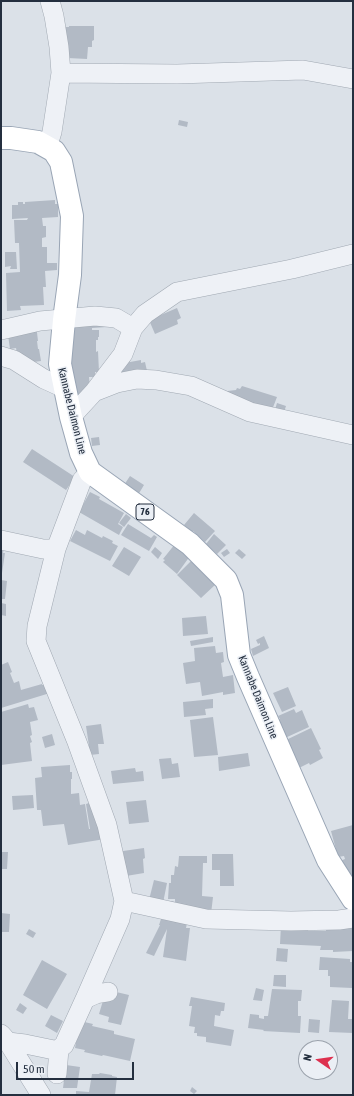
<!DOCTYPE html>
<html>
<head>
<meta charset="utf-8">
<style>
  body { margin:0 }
  #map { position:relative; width:354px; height:1096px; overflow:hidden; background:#dbe1e8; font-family:"Asap Condensed",sans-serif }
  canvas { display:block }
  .frame { position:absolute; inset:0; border:2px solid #242f3f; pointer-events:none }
  .north { position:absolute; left:298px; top:1040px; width:40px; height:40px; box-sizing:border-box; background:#ebeff5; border:1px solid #9ba2ac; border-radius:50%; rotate:283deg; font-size:11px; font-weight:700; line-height:16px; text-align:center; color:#242f3f }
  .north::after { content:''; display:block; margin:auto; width:14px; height:18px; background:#dd304f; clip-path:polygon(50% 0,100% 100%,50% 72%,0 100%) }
  .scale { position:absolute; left:16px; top:1062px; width:118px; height:18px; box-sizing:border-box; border:2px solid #242f3f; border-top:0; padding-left:5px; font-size:12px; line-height:14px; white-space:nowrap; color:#242f3f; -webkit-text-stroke:3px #ebeff5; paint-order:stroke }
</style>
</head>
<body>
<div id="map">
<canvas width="354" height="1096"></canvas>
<div class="frame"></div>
<div class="north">N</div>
<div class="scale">50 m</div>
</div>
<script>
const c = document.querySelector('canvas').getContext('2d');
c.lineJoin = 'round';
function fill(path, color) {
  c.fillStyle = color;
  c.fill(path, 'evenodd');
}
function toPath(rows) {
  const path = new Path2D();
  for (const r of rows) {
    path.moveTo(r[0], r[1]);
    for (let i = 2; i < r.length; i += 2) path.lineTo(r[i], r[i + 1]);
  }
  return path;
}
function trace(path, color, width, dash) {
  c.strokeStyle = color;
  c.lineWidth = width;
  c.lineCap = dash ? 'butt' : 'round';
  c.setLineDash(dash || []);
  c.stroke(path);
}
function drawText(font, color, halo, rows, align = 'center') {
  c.font = font + ' "Asap Condensed",sans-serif';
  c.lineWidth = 3;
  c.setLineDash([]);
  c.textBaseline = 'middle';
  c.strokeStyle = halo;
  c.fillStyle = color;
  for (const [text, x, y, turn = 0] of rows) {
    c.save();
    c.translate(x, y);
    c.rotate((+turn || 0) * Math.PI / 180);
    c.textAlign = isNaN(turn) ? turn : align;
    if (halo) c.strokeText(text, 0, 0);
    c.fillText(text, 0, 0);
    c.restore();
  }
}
fill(toPath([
  [69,26,94,26,94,40,92,41,92,47,88,47,87,59,68,58,63,27,69,27],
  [179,120,188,122,187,127,178,125],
  [55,200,55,204,58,204,58,217,42,218,43,226,46,226,46,237,42,238,42,247,47,247,47,263,57,263,57,270,45,271,46,287,43,287,44,305,20,306,21,310,7,311,6,273,20,272,19,243,15,243,14,220,27,220,28,218,12,219,12,205,18,205,18,202,23,202,23,204,25,204,25,202],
  [5,252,16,252,17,269,10,269,11,266,5,267],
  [177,308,181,318,177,320,178,324,155,334,149,320],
  [107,318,107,327,92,328,92,330,99,330,99,337,98,337,98,340,96,340,96,352,98,351,99,372,95,372,95,377,89,377,90,388,75,398,70,353,73,352,73,346,69,319],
  [36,324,38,341,37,341,38,349,39,349,41,361,19,364,16,348,10,349,7,328],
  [141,360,141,363,145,362,147,371,119,377,117,370,130,361,130,362],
  [242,386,277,397,272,410,219,392,236,390,237,388,240,389],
  [277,403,286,406,284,412,274,413],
  [99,437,100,445,92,446,91,438],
  [32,449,75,477,66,490,23,462],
  [130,476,144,485,138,495,124,485],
  [90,492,100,497,99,499,124,513,118,524,123,527,119,535,79,512],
  [194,513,215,531,205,542,193,531,192,532,184,525],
  [126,514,131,518,124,527,119,523],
  [128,524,151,538,154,535,157,537,149,551,121,535],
  [76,530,85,535,87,530,102,538,103,536,113,541,112,543,118,546,110,561,70,541],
  [214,534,226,545,217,554,206,544],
  [175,544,190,556,177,574,163,562,165,560,163,559],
  [1,547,4,548,3,553,5,553,2,573,1,573],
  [124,547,141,557,129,576,112,566],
  [155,547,162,553,158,559,151,552],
  [227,549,230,553,224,557,221,553],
  [239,549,246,555,242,559,235,553],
  [191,561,215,585,201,598,177,575],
  [1,580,7,581,5,599,1,599],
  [1,603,6,604,6,616,1,615],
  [206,616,208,634,183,636,182,618],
  [264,636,269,648,253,656,251,649,260,645,260,643,258,644,256,640],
  [213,637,213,642,191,646,190,641],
  [215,646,216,653,223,652,224,662,221,663,223,677,233,675,235,693,223,695,223,692,202,696,200,682,186,684,183,663,195,661,194,648],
  [8,662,12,672,10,673,14,683,19,681,21,690,42,684,42,685,47,684,50,693,1,708,1,665],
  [288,687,296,706,282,712,273,693],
  [213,699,213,708,205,709,206,715,184,717,183,702],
  [28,704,29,708,34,707,38,720,30,722,32,735,30,736,32,742,30,743,32,761,1,765,1,712],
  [294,709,296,713,302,710,309,727,285,738,278,720,280,719,278,716],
  [213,717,218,755,194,757,190,720],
  [101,724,104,744,98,744,99,754,90,755,86,746,89,746,86,726],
  [311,728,321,749,319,750,323,758,310,765,309,763,299,768,286,740],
  [52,734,55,745,45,748,42,737],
  [248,753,250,766,219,771,218,757],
  [171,758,172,764,178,763,180,777,162,779,159,759],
  [70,765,70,772,72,772,72,779,71,779,71,794,79,793,80,805,85,804,89,829,90,829,86,804,96,801,105,839,68,845,64,824,43,826,41,810,37,810,35,778,42,777,41,767],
  [135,768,136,772,143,771,144,781,113,784,111,771],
  [33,795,34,808,13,810,12,796],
  [146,800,149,822,129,824,126,802],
  [353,825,353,882,340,861,345,859,344,856,338,857,331,831],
  [144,848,145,858,143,859,144,873,126,876,123,851],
  [1,852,8,852,7,869,1,869],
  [212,854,233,854,234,886,220,886,220,870,212,870],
  [179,856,207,856,207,863,203,863,202,896,213,897,211,914,183,911,184,904,181,904,180,910,169,907,170,901,175,902,175,899,168,899,169,883,171,883,171,875,174,875,175,866,178,867],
  [154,880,167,883,163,903,149,900],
  [1,913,10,914,9,932,1,932],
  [163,913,188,919,186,928,190,928,186,961,163,957,167,929,154,956,146,953,160,925,159,925],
  [281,925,308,927,308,931,326,931,326,925,353,925,353,951,333,952,333,950,320,950,321,946,280,944],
  [29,929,36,933,33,938,26,934],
  [277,948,288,949,287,962,276,961],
  [320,957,350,959,350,962,353,962,352,988,330,987,330,976,328,976,328,970,319,970],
  [42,960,67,974,47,1009,23,995],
  [274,975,286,975,286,987,273,986],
  [256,988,264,990,262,1001,253,1000],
  [272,989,302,990,301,1001,298,1001,298,1016,301,1016,300,1033,263,1031,264,1030,248,1028,250,1014,259,1015,259,1018,264,1019,264,1016,268,1016],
  [112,991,129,995,121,1025,108,1022,109,1017,99,1014,105,994],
  [191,997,225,1003,224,1011,221,1011,220,1016,215,1015,214,1026,234,1030,231,1046,206,1042,206,1037,197,1036,197,1033,194,1033,195,1027,189,1026,192,1006,189,1006],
  [332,1000,349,1001,348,1019,353,1019,353,1033,329,1032],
  [20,1003,27,1008,23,1014,16,1010],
  [51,1015,63,1021,57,1033,45,1026],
  [309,1019,320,1020,319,1033,308,1032],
  [80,1021,93,1024,92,1026,114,1031,114,1034,135,1039,130,1061,103,1055,102,1056,84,1052,85,1050,75,1048],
  [66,1065,80,1067,77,1088,63,1088],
  [100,1073,112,1075,112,1076,117,1077,115,1095,76,1095,76,1091,89,1092,92,1074,99,1074],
  [192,1087,197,1091,194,1094,190,1091]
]), '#b2bac5');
const minor = toPath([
  [61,73,177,74,303,70,353,79],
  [47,148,52,132,61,73,59,47,54,16,50,1],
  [1,330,40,321,95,316,116,318,133,328],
  [1,356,14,360,44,379,66,389],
  [94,392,123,354,133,328,145,314,177,292,292,269,353,254],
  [71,417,94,392,117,383,137,379,156,380,191,386,250,412,353,435],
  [90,472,82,480,56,549,37,626,36,641,77,742,107,825,124,901,206,919,291,921,339,920,353,918],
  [1,540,43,549,56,549],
  [85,999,120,919,124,901],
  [1,1034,8,1042,41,1095],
  [8,1042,25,1044,54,1050,59,1049],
  [57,1074,59,1049,64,1045,85,999,96,994,108,992]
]);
const major = toPath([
  [1,138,11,138,38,142,54,151,61,162,72,216,70,275,64,320,60,364,71,417,81,453,90,472,190,544,226,580,232,595,239,655,248,677,328,860,353,899]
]);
trace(minor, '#a0a8b2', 20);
trace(major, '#99a5b5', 24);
trace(minor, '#eef1f6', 19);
trace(major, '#fff', 22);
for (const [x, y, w] of [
  [145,512,18]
]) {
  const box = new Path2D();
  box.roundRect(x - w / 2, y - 8, w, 16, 3);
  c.fillStyle = '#ebeff5';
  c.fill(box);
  trace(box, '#242f3f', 1);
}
drawText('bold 10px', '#242f3f', null, [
  ["76",145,512]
]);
drawText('11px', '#242f3f', '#ebeff5', [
  ["Kannabe Daimon Line",72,411,76],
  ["Kannabe Daimon Line",258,697,68]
]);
</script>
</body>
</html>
